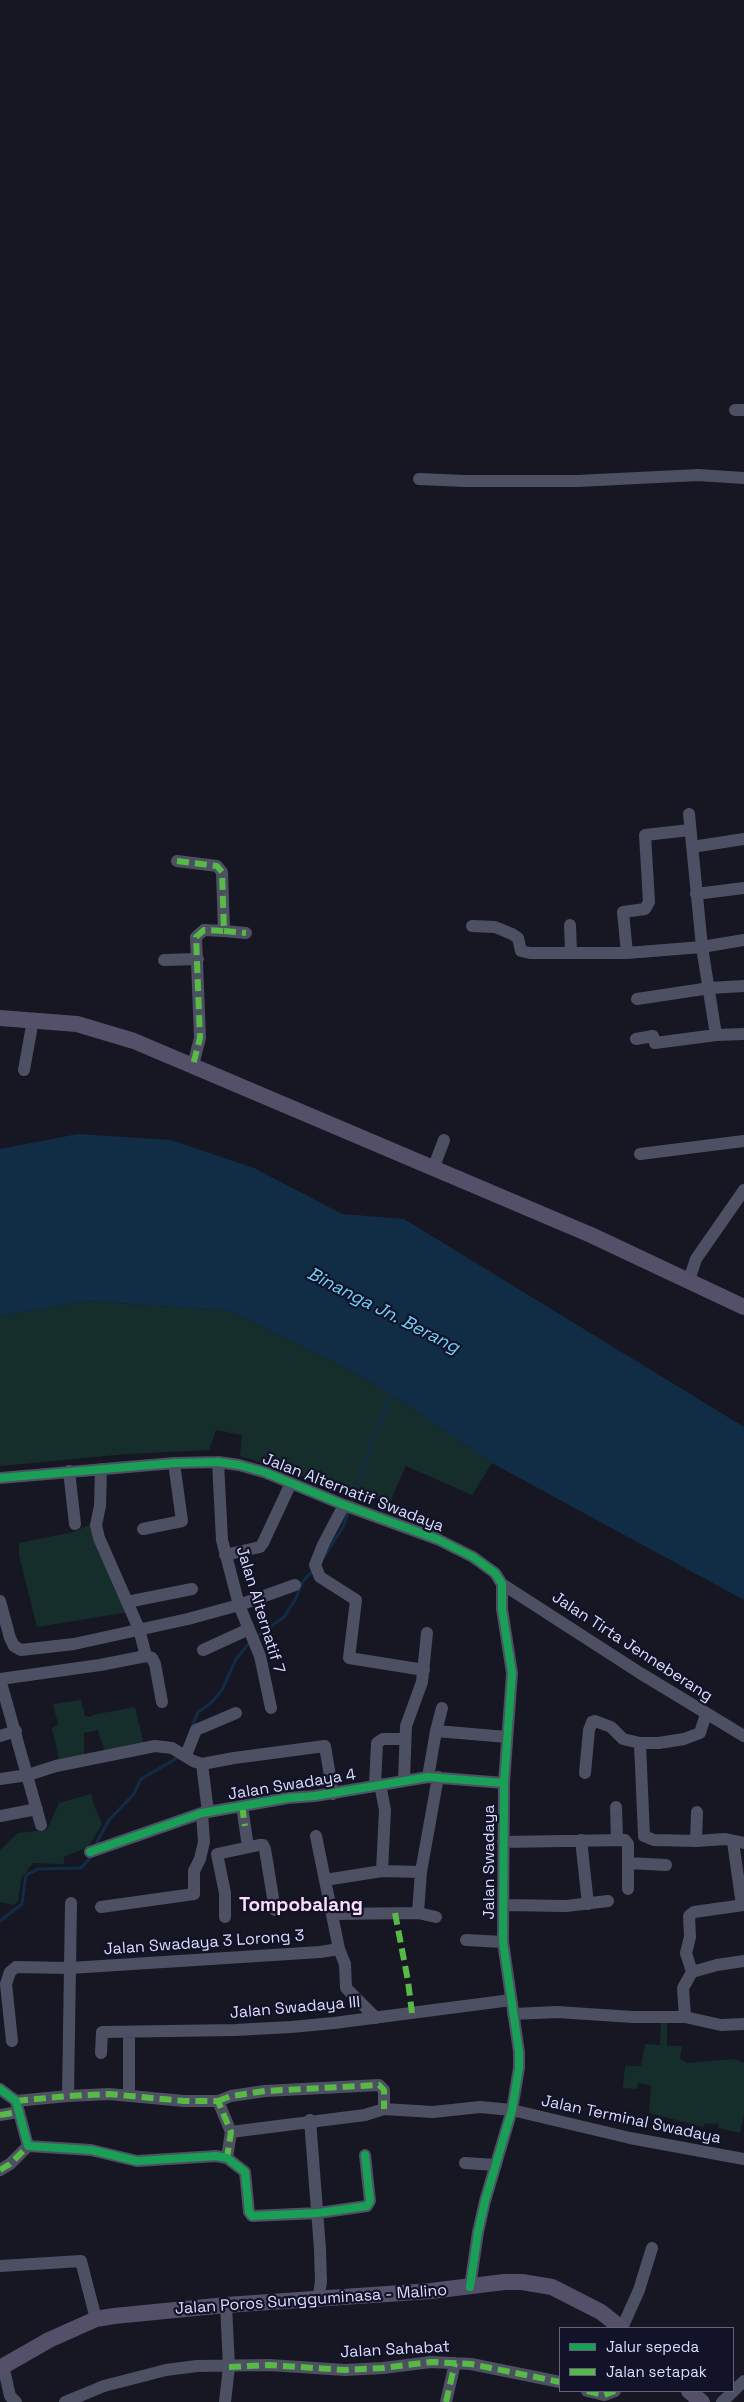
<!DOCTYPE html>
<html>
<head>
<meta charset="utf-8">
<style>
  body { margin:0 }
  #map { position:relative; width:744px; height:2402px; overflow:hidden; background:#171723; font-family:"Space Grotesk",sans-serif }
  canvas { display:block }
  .legend { position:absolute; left:559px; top:2327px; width:175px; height:65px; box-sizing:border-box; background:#121228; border:1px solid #62637d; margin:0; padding:6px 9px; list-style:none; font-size:15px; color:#dbddfd }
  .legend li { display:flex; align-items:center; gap:10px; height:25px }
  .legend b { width:25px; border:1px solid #62637d }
</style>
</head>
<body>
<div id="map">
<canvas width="744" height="2402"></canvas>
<ul class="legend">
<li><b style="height:6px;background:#1a9f57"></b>Jalur sepeda</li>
<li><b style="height:6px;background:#58b947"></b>Jalan setapak</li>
</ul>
</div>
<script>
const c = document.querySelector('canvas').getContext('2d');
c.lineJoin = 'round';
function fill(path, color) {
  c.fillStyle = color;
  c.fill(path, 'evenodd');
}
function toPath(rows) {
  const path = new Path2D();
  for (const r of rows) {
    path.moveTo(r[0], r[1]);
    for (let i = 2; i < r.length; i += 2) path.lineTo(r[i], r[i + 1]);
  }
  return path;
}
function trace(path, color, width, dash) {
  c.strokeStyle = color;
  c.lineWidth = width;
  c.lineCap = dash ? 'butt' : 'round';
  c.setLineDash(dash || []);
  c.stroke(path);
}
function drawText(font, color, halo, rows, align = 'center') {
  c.font = font + ' "Space Grotesk",sans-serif';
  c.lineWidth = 4.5;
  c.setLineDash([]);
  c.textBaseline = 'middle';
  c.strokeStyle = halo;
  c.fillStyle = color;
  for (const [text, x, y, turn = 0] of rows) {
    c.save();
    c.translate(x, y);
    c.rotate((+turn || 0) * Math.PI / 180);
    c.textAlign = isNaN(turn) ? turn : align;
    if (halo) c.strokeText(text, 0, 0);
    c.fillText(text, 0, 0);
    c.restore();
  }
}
fill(toPath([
  [86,1301,230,1311,335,1362,392,1395,492,1463,472,1495,406,1466,390,1502,341,1489,240,1456,242,1435,216,1430,209,1450,127,1454,0,1466,0,1316],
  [94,1523,129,1612,37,1627,19,1555,19,1543,73,1532],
  [81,1700,85,1716,92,1717,92,1715,135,1707,144,1745,105,1752,98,1730,84,1733,84,1757,60,1763,52,1728,58,1724,53,1704],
  [91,1794,94,1805,102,1824,86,1851,83,1849,64,1857,64,1864,33,1863,21,1879,18,1901,14,1905,0,1902,0,1850,18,1833,47,1830,59,1803],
  [667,2021,667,2046,682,2046,680,2059,687,2063,735,2059,744,2063,744,2114,740,2133,718,2128,719,2124,705,2123,703,2127,649,2113,651,2085,638,2083,637,2089,623,2088,625,2066,641,2066,645,2044,660,2045,661,2022]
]), '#152e2b');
fill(toPath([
  [78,1134,171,1140,254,1168,342,1214,404,1219,744,1427,744,1600,492,1463,392,1395,335,1362,230,1311,86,1301,0,1316,0,1149]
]), '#112d46');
trace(toPath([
  [351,1504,377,1428,392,1395],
  [324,1557,343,1527,349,1510],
  [256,1637,284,1617,295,1600,303,1581,314,1570],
  [191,1729,198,1712,211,1703,222,1690,236,1659,251,1641],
  [97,1842,109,1820,133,1795,141,1779,179,1757],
  [0,1921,22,1904,26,1875,38,1869,81,1868,92,1856]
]), '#112d46', 3);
trace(toPath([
  [735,410,744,410],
  [419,479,465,481,577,481,698,475,744,478],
  [689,814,702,947,716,1035,744,1034],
  [690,830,645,835,649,902,645,909,623,912,627,953,702,947,744,940],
  [692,847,744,839],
  [177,861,217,866,222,872,224,931,204,930,196,937,200,1038,193,1065],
  [696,894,744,888],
  [570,925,571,952],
  [472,926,495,927,512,934,518,938,521,951,530,953,627,953],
  [224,931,246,933],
  [164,960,198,959],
  [637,999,710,988,744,986],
  [636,1039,653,1036,655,1043,716,1035],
  [24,1070,33,1020],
  [640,1154,744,1141],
  [433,1169,444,1140],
  [689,1280,696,1259,744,1190],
  [218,1462,222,1540,239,1605,260,1656,271,1708],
  [69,1471,75,1524],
  [0,1478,174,1463,218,1462,239,1465,264,1472,344,1505,437,1539,473,1557,495,1573,502,1584],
  [344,1505,323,1545,315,1565,320,1577,356,1600,349,1658,424,1670],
  [143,1529,182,1521,174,1463],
  [225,1555,260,1547,263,1543,291,1483],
  [502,1584,640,1673,744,1736],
  [0,1601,10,1638,14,1646,21,1650,74,1644,188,1619,239,1605,295,1585],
  [127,1602,192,1589],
  [203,1650,249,1629],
  [146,1656,152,1658,155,1664,162,1702],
  [0,1679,100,1665,146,1656,139,1629,99,1538,96,1525,100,1506,101,1469],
  [0,1679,41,1825],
  [436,1731,442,1708],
  [0,1736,16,1731],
  [640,1743,644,1836,654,1840,696,1841],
  [186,1755,196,1730,236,1713],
  [585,1773,589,1730,592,1722,595,1721,611,1727,623,1739,640,1743,659,1743,684,1739,700,1733,706,1714],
  [428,1777,436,1731,507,1737],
  [0,1779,28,1775,56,1766,155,1746,172,1748,193,1761,202,1764],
  [404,1780,406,1726,422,1682,427,1633],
  [375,1785,377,1743,383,1739,405,1739],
  [242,1806,248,1847],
  [616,1807,617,1839],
  [208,1812,202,1764,234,1758,325,1746,333,1794],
  [697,1812,696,1841,725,1839,744,1843],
  [0,1816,37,1809],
  [316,1836,339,1949,345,1964,346,1988,376,2018],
  [581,1840,588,1904],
  [503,1842,625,1840,628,1844,628,1889],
  [733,1842,742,1905],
  [90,1852,202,1813,288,1798,315,1796,428,1777,504,1783],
  [628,1863,666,1865],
  [382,1871,421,1872],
  [325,1880,382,1871,385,1810,380,1784],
  [504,1905,566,1906,608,1901],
  [101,1907,194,1894,194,1871,200,1859,204,1842,202,1813],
  [418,1913,436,1917],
  [332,1914,418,1913,421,1872,438,1777],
  [225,1917,225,1893,217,1854,259,1845,263,1845,265,1849,275,1910],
  [466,1940,503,1942],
  [692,1972,717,1965,744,1961],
  [513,2014,557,2012,633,2017,685,2017,721,2025,744,2024],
  [685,2017,683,1988,692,1972,686,1953,690,1937,689,1916,694,1912,744,1905],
  [129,2032,129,2096],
  [12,2041,6,1984,10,1972,16,1967,70,1968,320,1952,339,1949],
  [101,2053,102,2032,235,2030,291,2027,334,2023,511,2000],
  [0,2089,16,2101,28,2146,91,2150,137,2161,216,2156,227,2158,245,2172,249,2212,252,2216,318,2213,367,2206,370,2201,365,2155],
  [68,2096,71,1903],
  [16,2101,68,2096,109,2094,184,2101,218,2101,231,2132,227,2158],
  [218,2101,231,2096,265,2091,379,2085,384,2090,384,2109],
  [0,2115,18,2112],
  [310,2120,320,2249,321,2282,318,2300],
  [231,2132,365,2115,384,2109,433,2112,480,2107,512,2110,630,2138,744,2159],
  [465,2163,496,2165],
  [0,2170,10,2164,28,2146],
  [0,2266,81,2261,96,2319],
  [470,2287,478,2232,485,2201,512,2110,519,2068,519,2052,503,1942,504,1783,512,1673,502,1609,502,1584],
  [622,2328,639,2290,652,2248],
  [3,2365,10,2396,16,2402],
  [587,2391,604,2395,615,2391],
  [65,2402,104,2386,166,2370,197,2366,269,2365,345,2370,383,2368,431,2362,471,2364,560,2382],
  [225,2402,229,2367,226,2305],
  [446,2402,455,2363],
  [722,2402,744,2381]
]), '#4d4f63', 12);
trace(toPath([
  [0,1018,77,1024,134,1041,591,1235,744,1307],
  [0,2368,49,2340,96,2319,114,2316,226,2305,431,2291,504,2282,522,2282,552,2287,601,2312,621,2328],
  [689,2391,702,2402]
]), '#545069', 16);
trace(toPath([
  [177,861,217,866,222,872,224,931,204,930,196,937,200,1038,193,1065],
  [224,931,246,933],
  [242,1806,245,1826],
  [395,1913,408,1981,412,2013],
  [16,2101,68,2096,109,2094,184,2101,218,2101,231,2132,227,2158],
  [218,2101,231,2096,265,2091,379,2085,384,2090,384,2109],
  [0,2115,18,2112],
  [0,2170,10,2164,28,2146],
  [229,2367,269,2365,345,2370,383,2368,431,2362,471,2364,560,2382],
  [587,2391,604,2395,615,2391],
  [446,2402,455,2363]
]), '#58b947', 6, [12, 6]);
trace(toPath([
  [0,1478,174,1463,218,1462,239,1465,264,1472,344,1505,437,1539,473,1557,495,1573,502,1584,502,1609,512,1673,504,1783,503,1942,519,2052,519,2068,512,2110,485,2201,478,2232,470,2287],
  [90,1852,202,1813,288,1798,315,1796,428,1777,504,1783],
  [0,2089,16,2101,28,2146,91,2150,137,2161,216,2156,227,2158,245,2172,249,2212,252,2216,318,2213,367,2206,370,2201,365,2155]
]), '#1a9f57', 8);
drawText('16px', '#dbddfd', '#121228', [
  ["Jalan Alternatif Swadaya",353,1493,21],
  ["Jalan Alternatif 7",260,1610,73],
  ["Jalan Tirta Jenneberang",632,1647,33],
  ["Jalan Swadaya 4",292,1785,-9],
  ["Jalan Swadaya",490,1862,-90],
  ["Jalan Swadaya 3 Lorong 3",204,1943,-4],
  ["Jalan Swadaya III",295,2008,-5],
  ["Jalan Terminal Swadaya",631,2120,12],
  ["Jalan Poros Sungguminasa - Malino",311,2300,-4],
  ["Jalan Sahabat",395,2350,-3]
]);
drawText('italic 18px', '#6ed1f8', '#121228', [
  ["Binanga Jn. Berang",383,1311,27]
]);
drawText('bold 19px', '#fdddf7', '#121228', [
  ["Tompobalang",301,1906]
]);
</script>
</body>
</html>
